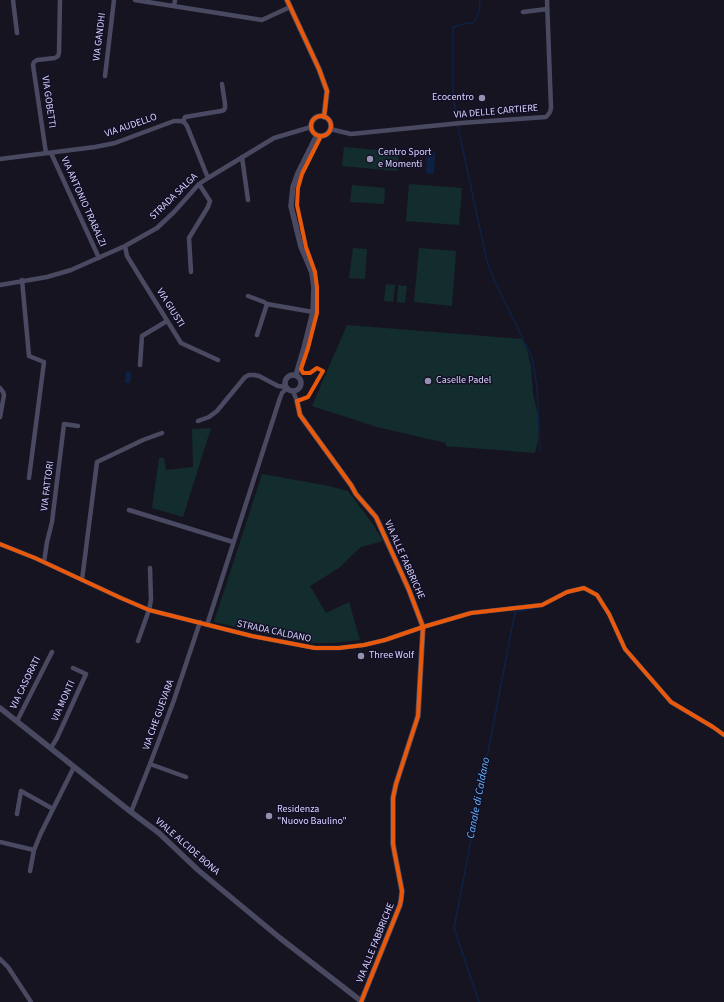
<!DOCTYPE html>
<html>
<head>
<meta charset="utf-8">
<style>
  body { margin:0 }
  canvas { display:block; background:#161421 }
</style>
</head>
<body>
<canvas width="724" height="1002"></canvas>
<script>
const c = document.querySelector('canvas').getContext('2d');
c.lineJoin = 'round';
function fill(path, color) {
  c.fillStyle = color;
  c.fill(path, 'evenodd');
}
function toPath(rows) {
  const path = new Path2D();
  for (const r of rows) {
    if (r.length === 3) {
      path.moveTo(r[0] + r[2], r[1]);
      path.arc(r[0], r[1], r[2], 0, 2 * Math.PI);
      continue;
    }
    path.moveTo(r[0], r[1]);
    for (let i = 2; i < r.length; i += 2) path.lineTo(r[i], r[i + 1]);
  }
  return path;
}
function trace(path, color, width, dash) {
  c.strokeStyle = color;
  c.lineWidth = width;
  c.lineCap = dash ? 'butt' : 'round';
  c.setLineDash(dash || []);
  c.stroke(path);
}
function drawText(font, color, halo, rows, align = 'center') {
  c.font = font + ' "Source Sans 3",sans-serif';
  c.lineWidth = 3;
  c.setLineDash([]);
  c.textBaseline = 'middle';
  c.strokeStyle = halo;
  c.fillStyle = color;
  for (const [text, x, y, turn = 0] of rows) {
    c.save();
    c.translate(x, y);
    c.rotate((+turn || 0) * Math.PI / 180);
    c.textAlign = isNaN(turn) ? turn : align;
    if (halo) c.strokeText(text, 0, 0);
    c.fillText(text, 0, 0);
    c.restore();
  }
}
fill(toPath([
  [344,147,399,152,397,171,342,166],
  [409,184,462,188,459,225,406,221],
  [352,185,385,188,384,204,350,202],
  [353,248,367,249,365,279,349,278],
  [419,248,456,251,452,306,414,302],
  [386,284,395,285,393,302,384,301],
  [398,285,407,286,405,303,397,302],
  [347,325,522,339,527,349,531,367,533,394,539,420,538,441,535,453,446,446,446,443,377,427,312,406],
  [211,428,183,517,152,508,159,458,164,458,166,470,193,467,192,429],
  [262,474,329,486,348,491,372,523,383,541,361,547,353,554,339,568,310,586,326,613,349,602,360,640,332,643,315,643,293,640,214,622]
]), '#132c2d');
fill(toPath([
  [427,152,435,153,434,174,426,173],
  [126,371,131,372,130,383,125,383]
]), '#0d2144');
trace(toPath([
  [480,0,479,11,475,21,472,23,467,23,453,27,453,96,459,132,487,261,494,280,532,357,537,387,540,451],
  [479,1002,454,928,515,612,536,608]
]), '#0d2144', 1.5);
trace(toPath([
  [13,0,17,33],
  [135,0,262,20,290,7],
  [174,6,175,0],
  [523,12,547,9],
  [105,76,114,0],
  [183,122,185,117,221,111,224,110,225,108,225,104,222,84],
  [330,129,351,134,461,123,546,117,547,116,550,112,551,108,547,0],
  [46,153,33,65,34,62,37,60,55,58,58,56,59,53,60,0],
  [51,153,99,258],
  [242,157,248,200],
  [0,159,95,147,115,143,174,121,180,121,184,122,187,126,208,178],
  [125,246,127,256,181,343,218,360],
  [191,272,189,238,208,207,210,201,199,184],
  [22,280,29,356,44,362,29,478],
  [0,285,47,277,71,270,125,246,157,228,174,212,199,184,208,178,274,138,311,127],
  [248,296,264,302,267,304,313,312],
  [257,335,267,304],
  [140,365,142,336,167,321],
  [0,388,3,392,4,395,0,417],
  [293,391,297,401],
  [198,421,209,417,217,411,245,377,249,375,254,375,259,376,278,386,286,387],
  [129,510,233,542],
  [0,544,35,558,121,598,149,610,252,636,315,648,339,648,364,645,385,640,423,627,471,613,542,605,567,592,584,588,597,595,609,614,625,649,671,702,713,727,724,735],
  [44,562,47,542,52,522,64,424,78,426],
  [82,580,97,462,143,440,162,433],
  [207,625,280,398,282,393,287,388],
  [138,641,149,610,151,600,150,568],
  [17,721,52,652],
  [51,748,57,738,86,674,73,668],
  [150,764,186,777],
  [131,812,150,764,174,700,200,622],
  [17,814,21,791,53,809],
  [0,842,34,850],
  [30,871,34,850,41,833,74,767],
  [0,959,8,967,31,1002]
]), '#4a4962', 4.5);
trace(toPath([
  [287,0,319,69,327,91,324,117],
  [321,126,10],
  [296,375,304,348,313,312,314,287,312,273,308,263,301,247,291,206,293,187,298,173,317,135],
  [293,383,8],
  [297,401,300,415,351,485,356,494,376,517,409,590,423,627,418,716,396,784,393,798,393,844,395,855,402,891,401,900,400,905,361,1002],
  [0,708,131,812,159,833,198,870,280,938,361,1001]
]), '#4a4962', 5.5);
trace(toPath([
  [287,0,319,69,327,91,324,117],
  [321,126,10],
  [321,136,302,174,298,188,297,205,306,247,315,272,317,287,317,313,308,348,301,369,303,373,310,373,317,368,323,371,308,397,297,401,300,415,351,485,356,494,376,517,409,590,423,627,418,716,396,784,393,798,393,844,395,855,402,891,401,900,400,905,361,1002],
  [0,544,35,558,121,598,149,610,252,636,315,648,339,648,364,645,385,640,423,627,471,613,542,605,567,592,584,588,597,595,609,614,625,649,671,702,713,727,724,735]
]), '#e8590c', 4);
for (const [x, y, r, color] of [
  [482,98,4,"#9591b1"],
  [370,159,4,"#9591b1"],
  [428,381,4,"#9591b1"],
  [361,656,4,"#9591b1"],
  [269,816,4,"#9591b1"]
]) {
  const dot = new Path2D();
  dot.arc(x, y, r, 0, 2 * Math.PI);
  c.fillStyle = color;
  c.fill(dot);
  trace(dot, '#130f26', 1.5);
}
drawText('10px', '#d9d4ff', '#130f26', [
  ["VIA GANDHI",100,37,-83],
  ["VIA GOBETTI",48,102,82],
  ["VIA DELLE CARTIERE",496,112,-5],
  ["VIA AUDELLO",131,126,-19],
  ["STRADA SALGA",174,197,-44],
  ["VIA ANTONIO TRABALZI",83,202,66],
  ["VIA GIUSTI",170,308,58],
  ["VIA FATTORI",48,486,-83],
  ["VIA ALLE FABBRICHE",404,560,66],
  ["STRADA CALDANO",274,632,12],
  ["VIA CASORATI",26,683,-64],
  ["VIA MONTI",64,701,-66],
  ["VIA CHE GUEVARA",159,715,-70],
  ["VIALE ALCIDE BONA",187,847,41],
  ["VIA ALLE FABBRICHE",376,943,-68]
]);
drawText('10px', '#d9d4ff', '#130f26', [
  ["Ecocentro",474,98,"right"],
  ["Centro Sport",378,153],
  ["e Momenti",378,165],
  ["Caselle Padel",436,381],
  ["Three Wolf",369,656],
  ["Residenza",277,810],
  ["\"Nuovo Baulino\"",277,822]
], 'left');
drawText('italic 11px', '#62b6ff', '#130f26', [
  ["Canale di Caldano",479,798,-79]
]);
</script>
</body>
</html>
